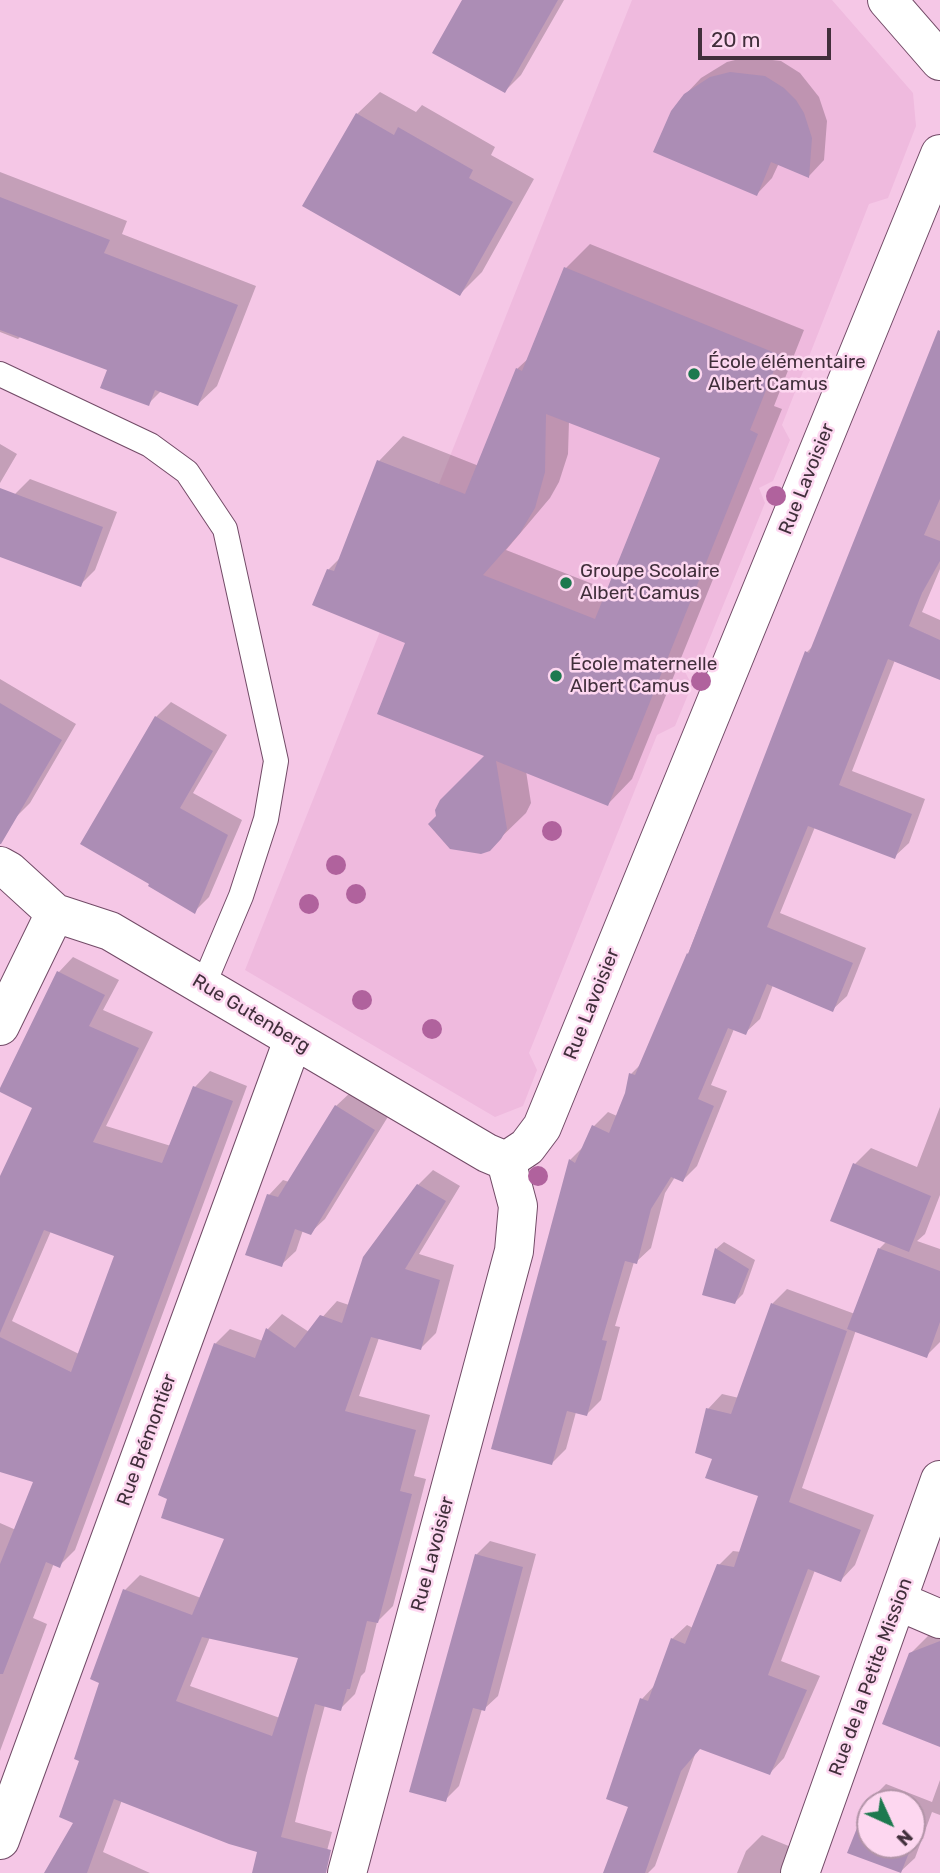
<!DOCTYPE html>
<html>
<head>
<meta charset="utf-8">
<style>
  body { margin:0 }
  #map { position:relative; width:940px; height:1873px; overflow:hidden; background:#f5c7e6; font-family:Rubik,sans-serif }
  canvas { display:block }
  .north { position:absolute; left:856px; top:1789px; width:70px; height:70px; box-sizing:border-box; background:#fdd7f0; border:2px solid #b294a8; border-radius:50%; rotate:135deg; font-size:19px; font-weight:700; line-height:28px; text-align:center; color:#412f3b }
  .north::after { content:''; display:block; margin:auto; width:24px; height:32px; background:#1d794f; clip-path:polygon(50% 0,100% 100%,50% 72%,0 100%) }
  .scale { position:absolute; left:698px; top:28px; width:133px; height:32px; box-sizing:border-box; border:4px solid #412f3b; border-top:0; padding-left:9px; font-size:21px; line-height:24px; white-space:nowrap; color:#412f3b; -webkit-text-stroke:5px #fdd7f0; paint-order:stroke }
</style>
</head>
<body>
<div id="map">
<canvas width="940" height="1873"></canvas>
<div class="north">N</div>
<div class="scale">20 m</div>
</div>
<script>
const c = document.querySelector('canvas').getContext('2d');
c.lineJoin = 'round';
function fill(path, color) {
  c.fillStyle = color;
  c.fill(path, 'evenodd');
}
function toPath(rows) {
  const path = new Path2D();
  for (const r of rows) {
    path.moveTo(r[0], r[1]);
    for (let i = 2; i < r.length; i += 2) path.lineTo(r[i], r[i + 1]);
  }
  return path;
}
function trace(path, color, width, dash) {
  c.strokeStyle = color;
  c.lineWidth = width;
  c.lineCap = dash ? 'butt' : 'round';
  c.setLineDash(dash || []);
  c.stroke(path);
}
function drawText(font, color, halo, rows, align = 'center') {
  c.font = font + ' Rubik,sans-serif';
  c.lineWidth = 5;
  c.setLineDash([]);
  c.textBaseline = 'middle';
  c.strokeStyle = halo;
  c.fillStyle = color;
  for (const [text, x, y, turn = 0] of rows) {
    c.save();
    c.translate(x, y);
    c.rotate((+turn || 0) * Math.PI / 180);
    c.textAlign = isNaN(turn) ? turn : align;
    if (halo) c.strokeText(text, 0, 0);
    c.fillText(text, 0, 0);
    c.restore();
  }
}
fill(toPath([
  [632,0,832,0,913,93,916,126,888,198,869,204,782,425,790,440,773,481,759,488,765,503,700,662,684,670,692,685,675,726,657,735,529,1053,537,1070,523,1106,495,1117,245,970]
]), '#efbade');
fill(toPath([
  [463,0,564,0,521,75,505,91],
  [747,57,781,61,800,73,819,97,827,121,824,160,809,176,779,163,772,178,757,194,685,95,701,78,727,62],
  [380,92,416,112,422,105,495,147,491,155,534,179,482,272,460,294,357,114],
  [0,172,127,221,122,234,256,286,217,386,198,404,162,390,148,404,109,369,21,336,18,339,0,332],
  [590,244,804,330,774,406,782,409,632,779,608,804,526,771,531,803,526,813,491,847,487,756,408,642,328,570,341,557,379,461,403,436,479,466,517,369,530,357,566,268],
  [569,421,662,457,608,590,506,550,550,498,559,482,568,454],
  [940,331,940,569,922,612,940,620,940,678,895,660,852,771,925,799,909,843,894,857,815,827,780,913,866,948,857,971,847,996,832,1010,773,985,760,1019,745,1033,734,1029,711,1085,727,1091,697,1166,683,1180,675,1177,665,1193,651,1248,636,1262,634,1262,615,1326,620,1327,601,1400,587,1414,576,1412,566,1449,552,1463,570,1160,585,1145,593,1127,608,1112,617,1116,627,1094,631,1074,642,1063,688,954,807,652,813,646],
  [0,444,17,454,0,483],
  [30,479,117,512,95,570,80,585,0,556,0,533,15,494],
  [0,679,76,724,30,803,15,818,0,810],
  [171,702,227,735,193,793,242,820,209,897,194,912,156,717],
  [73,957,119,980,103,1010,153,1032,106,1126,171,1146,195,1087,210,1071,247,1086,75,1550,59,1566,54,1563,33,1618,47,1624,0,1751,0,1523,16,1530,68,1402,0,1452,0,1180,35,1108,58,973],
  [51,1231,116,1255,79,1354,12,1321],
  [351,1092,389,1115,325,1219,310,1233,303,1230,296,1251,281,1265,269,1195,283,1180,289,1182,336,1106],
  [940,1107,940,1195,925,1234,917,1241,940,1249,940,1342,926,1356,856,1330,802,1488,874,1515,855,1565,841,1580,815,1570,781,1661,820,1676,784,1758,770,1773,698,1746,655,1866,648,1873,623,1873,642,1699,655,1685,672,1639,687,1625,693,1628,719,1565,733,1551,741,1552,761,1495,714,1458,708,1409,722,1394,739,1398,773,1303,787,1289,855,1314,879,1249,887,1241,855,1164,871,1148,917,1167],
  [433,1170,460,1186,419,1254,454,1265,436,1333,421,1348,379,1338,359,1396,430,1415,414,1476,426,1479,393,1606,377,1622,365,1672,361,1676,355,1694,340,1709,325,1705,306,1776,295,1822,332,1832,321,1873,253,1873,260,1851,122,1800,103,1852,150,1873,55,1873,75,1822,81,1760,125,1590,140,1575,201,1598,226,1538,215,1344,230,1329,263,1341,268,1329,282,1314,309,1332,337,1301,349,1305,418,1185],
  [210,1637,300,1656,280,1718,190,1686],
  [724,1242,755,1260,743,1294,735,1302,716,1249],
  [490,1541,536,1554,498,1696,484,1709,482,1709,459,1786,445,1800,476,1555],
  [940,1630,940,1746,910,1654,930,1634],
  [940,1780,940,1815,932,1812,915,1858,900,1872,849,1852,871,1799,886,1784,932,1802],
  [870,1803,912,1803,912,1845,870,1845],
  [762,1835,791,1847,781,1873,737,1873,746,1851]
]), '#0003');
fill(toPath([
  [462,0,558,0,505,93,432,53],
  [730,72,765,76,784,88,796,100,804,113,812,138,809,178,771,162,757,196,653,152,671,111,684,94,710,77],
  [356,113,394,135,398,127,473,170,469,178,513,202,460,296,302,206],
  [0,197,110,240,104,253,238,305,198,406,155,390,149,406,100,388,107,370,0,330],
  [564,267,780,355,750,430,758,434,608,806,496,761,507,829,501,839,490,851,481,854,450,849,428,824,436,816,435,810,440,800,484,756,377,714,405,643,312,605,327,569,334,571,377,460,465,494,516,368,522,371],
  [546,414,660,458,595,619,483,575,520,533,535,508,545,472],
  [938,330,940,331,940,499,924,535,940,541,940,561,922,593,909,626,940,640,940,680,888,659,839,785,912,814,895,859,808,826,767,927,853,963,833,1012,767,984,746,1035,728,1028,698,1099,714,1106,683,1182,671,1177,651,1209,637,1264,625,1261,602,1340,607,1341,587,1416,567,1411,552,1465,491,1449,569,1159,575,1163,592,1125,609,1133,625,1093,629,1073,635,1075,687,953,688,954,805,651,809,653],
  [0,488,103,527,81,587,0,557],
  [0,703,62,740,1,844,0,844],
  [155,716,213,751,180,808,228,835,195,914,148,886,149,884,80,844],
  [57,971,105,995,89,1026,139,1048,93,1142,162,1163,193,1086,233,1101,60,1568,46,1562,3,1674,0,1674,0,1564,33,1482,0,1472,0,1337,71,1372,114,1256,44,1230,0,1333,0,1176,32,1108,0,1092,0,1088],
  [335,1105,375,1130,311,1235,295,1229,282,1267,245,1255,267,1194,278,1197],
  [853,1163,931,1196,909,1252,830,1221],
  [417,1184,446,1201,405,1269,440,1280,421,1350,371,1337,345,1411,416,1430,400,1491,412,1494,378,1623,367,1621,350,1689,347,1689,341,1711,315,1704,281,1837,331,1850,326,1873,252,1873,257,1852,229,1844,114,1799,87,1873,44,1873,73,1823,59,1817,79,1761,74,1759,99,1683,90,1679,123,1589,192,1615,224,1539,161,1518,167,1499,158,1495,214,1343,255,1358,266,1328,295,1348,320,1315,342,1323,363,1257],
  [202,1637,298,1658,272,1736,176,1701],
  [715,1248,749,1269,735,1304,702,1295],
  [878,1248,940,1271,940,1322,927,1358,847,1329],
  [771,1303,847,1331,789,1502,861,1530,841,1582,808,1569,768,1675,807,1690,770,1775,700,1749,681,1771,645,1873,603,1873,628,1807,606,1799,640,1698,648,1701,671,1638,685,1644,717,1564,734,1567,758,1496,705,1478,712,1459,695,1453,706,1408,731,1414],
  [475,1554,523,1567,485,1711,473,1708,446,1802,409,1792],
  [940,1641,940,1747,882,1724,909,1653],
  [869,1798,882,1803,870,1803,870,1845,912,1845,901,1873,847,1853],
  [912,1815,922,1818,912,1844]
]), '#ac8db5');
const service = toPath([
  [0,374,150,445,187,472,225,529,276,761,266,819,241,896,203,986]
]);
const minor = toPath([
  [0,866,9,871,55,913,110,931,487,1153,506,1161],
  [0,1026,55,913],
  [506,1161,527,1147,542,1127,940,154],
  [898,1601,940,1619],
  [0,1840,293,1040],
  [347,1873,514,1251,518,1206,506,1161],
  [800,1873,940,1480]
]);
const tertiary = toPath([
  [887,0,940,61]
]);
trace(service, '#724b67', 26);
trace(minor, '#724b67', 40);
trace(tertiary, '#724b67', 40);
trace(service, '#fff', 24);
trace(minor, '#fff', 38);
trace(tertiary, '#fff', 38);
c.fillStyle = '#b0629d';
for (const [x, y] of [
  [776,496],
  [701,681],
  [552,831],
  [336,865],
  [356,894],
  [309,904],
  [362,1000],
  [432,1029],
  [538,1176]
]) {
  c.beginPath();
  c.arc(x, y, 10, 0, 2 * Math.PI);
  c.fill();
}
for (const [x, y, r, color] of [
  [694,374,7,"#1d794f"],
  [566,583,7,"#1d794f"],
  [556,676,7,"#1d794f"]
]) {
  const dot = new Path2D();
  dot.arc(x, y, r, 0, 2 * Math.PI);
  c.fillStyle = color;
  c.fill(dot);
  trace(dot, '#fdd7f0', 2.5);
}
drawText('19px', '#412f3b', '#fdd7f0', [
  ["École élémentaire",708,363],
  ["Albert Camus",708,385],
  ["Groupe Scolaire",580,572],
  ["Albert Camus",580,594],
  ["École maternelle",570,665],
  ["Albert Camus",570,687]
], 'left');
drawText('19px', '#412f3b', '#fdd7f0', [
  ["Rue Lavoisier",807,479,-68],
  ["Rue Lavoisier",592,1004,-68],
  ["Rue Gutenberg",251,1014,31],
  ["Rue Brémontier",147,1440,-70],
  ["Rue Lavoisier",433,1554,-75],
  ["Rue de la Petite Mission",871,1677,-70]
]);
</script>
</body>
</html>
